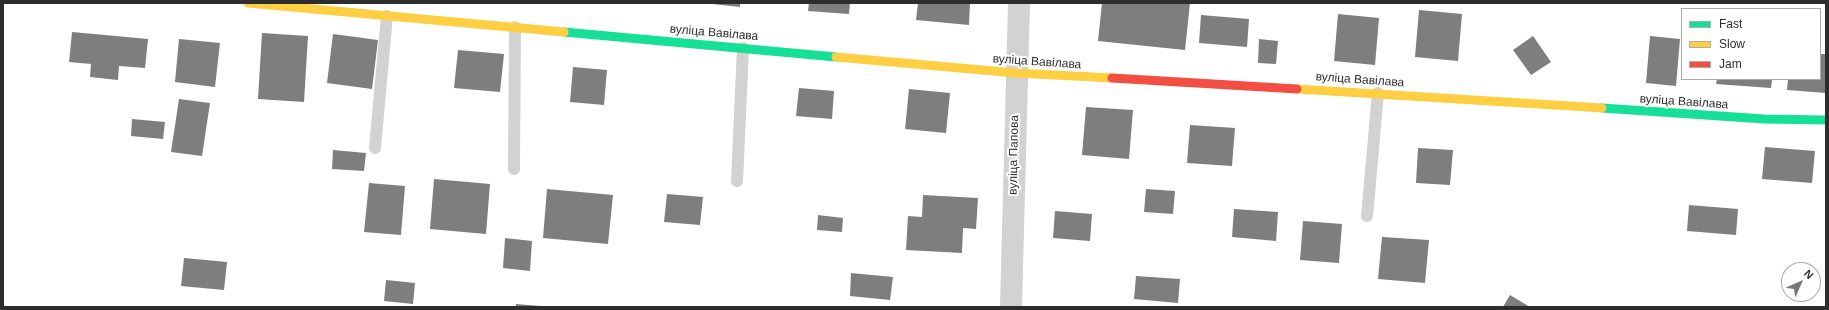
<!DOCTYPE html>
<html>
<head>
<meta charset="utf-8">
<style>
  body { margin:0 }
  #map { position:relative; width:1829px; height:310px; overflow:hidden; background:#fff; font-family:Arial,sans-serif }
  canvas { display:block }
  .frame { position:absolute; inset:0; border:4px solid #2d2d2d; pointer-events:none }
  .legend { position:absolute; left:1681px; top:8px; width:140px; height:72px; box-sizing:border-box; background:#fff; border:1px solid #ababab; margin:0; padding:5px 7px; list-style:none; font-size:12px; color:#2d2d2d }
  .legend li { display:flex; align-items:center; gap:8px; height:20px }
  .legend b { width:20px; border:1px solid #ababab }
  .north { position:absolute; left:1781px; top:262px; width:40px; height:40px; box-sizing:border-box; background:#fff; border:1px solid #ababab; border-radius:50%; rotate:45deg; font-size:11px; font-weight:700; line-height:16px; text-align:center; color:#2d2d2d }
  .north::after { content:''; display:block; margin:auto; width:14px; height:18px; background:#767676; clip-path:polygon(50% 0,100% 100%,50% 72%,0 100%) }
</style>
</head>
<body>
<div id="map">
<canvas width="1829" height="310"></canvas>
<div class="frame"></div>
<ul class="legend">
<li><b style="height:5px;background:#16e098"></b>Fast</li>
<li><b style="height:5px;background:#ffcf43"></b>Slow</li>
<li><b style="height:5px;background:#f24e42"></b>Jam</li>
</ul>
<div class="north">N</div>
</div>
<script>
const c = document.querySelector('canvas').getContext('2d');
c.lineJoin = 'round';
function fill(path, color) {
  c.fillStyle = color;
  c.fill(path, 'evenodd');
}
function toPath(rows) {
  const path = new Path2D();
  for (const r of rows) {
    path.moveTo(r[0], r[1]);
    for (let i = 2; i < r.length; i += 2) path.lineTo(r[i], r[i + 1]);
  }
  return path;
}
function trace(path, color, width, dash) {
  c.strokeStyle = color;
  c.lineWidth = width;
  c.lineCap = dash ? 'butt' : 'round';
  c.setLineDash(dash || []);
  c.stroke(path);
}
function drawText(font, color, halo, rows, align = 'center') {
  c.font = font + ' Arial,sans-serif';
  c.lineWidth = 4;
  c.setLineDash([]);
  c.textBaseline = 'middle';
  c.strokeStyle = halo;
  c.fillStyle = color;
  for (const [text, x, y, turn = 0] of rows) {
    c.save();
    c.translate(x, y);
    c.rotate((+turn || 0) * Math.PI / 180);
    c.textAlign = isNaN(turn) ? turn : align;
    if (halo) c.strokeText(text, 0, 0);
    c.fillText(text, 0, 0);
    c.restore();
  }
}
fill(toPath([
  [703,3,740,3,740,7],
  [809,3,850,3,849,14,808,11],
  [918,3,970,3,969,25,916,20],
  [1102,3,1190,3,1185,50,1098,41],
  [1419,10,1462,14,1458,61,1415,57],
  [1338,14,1379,18,1375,65,1334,61],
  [1201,15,1249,19,1247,47,1199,43],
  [72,32,148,39,145,68,119,66,118,80,90,77,91,64,69,62],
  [262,33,308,36,304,102,258,99],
  [333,34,378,40,372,89,327,83],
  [1533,36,1551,62,1531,75,1513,50],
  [1650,36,1680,39,1676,86,1646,83],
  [179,39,220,43,215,87,175,82],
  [1259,39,1278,41,1276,64,1258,63],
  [458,50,504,54,500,92,454,88],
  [1820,54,1826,54,1826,93,1787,90,1788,79,1820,79],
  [573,67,607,70,604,105,570,102],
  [1717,79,1772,79,1771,88,1716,84],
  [799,88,834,91,832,119,796,116],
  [909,89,950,93,946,133,905,129],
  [179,99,210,103,202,156,171,152],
  [1086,107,1133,110,1129,159,1082,155],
  [132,119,165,122,163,139,131,136],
  [1190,125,1235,128,1232,166,1187,163],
  [1765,147,1815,151,1812,183,1762,179],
  [1418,148,1453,150,1450,185,1416,183],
  [333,150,366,153,364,171,332,169],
  [434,179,490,184,486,234,430,229],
  [369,183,405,186,401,235,364,232],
  [547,189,613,195,608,244,543,238],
  [1146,189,1175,191,1173,214,1144,212],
  [667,194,703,197,700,225,664,222],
  [923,195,978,198,976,229,963,228,962,253,906,250,908,216,922,217],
  [1689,205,1738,209,1736,235,1687,231],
  [1234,209,1278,212,1276,241,1232,237],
  [1055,211,1092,214,1090,241,1053,238],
  [818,215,843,218,842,232,817,230],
  [1303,221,1342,224,1339,263,1300,260],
  [1382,237,1429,240,1425,283,1378,279],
  [505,238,532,241,530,271,503,268],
  [184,258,227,262,224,290,181,286],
  [851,273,893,277,890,300,850,296],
  [1136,276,1180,279,1178,303,1134,299],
  [386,280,415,283,413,304,384,301],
  [1510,295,1530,307,1503,307],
  [516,304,541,306,541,307,516,307]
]), '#7e7e7e');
trace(toPath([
  [375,148,387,16],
  [514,169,515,27],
  [737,181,743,48],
  [1367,216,1378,93]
]), '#d2d2d2', 12);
trace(toPath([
  [1011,307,1019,3]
]), '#d2d2d2', 22);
trace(toPath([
  [564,32,836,57],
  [1602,108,1764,119,1826,120]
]), '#16e098', 9);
trace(toPath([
  [248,3,564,32],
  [836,57,1016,73,1112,78],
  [1297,89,1602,108]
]), '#ffcf43', 9);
trace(toPath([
  [1112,78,1297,89]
]), '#f24e42', 9);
drawText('12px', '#2d2d2d', '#fff', [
  ["вуліца Вавілава",714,33,5],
  ["вуліца Вавілава",1037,62,4],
  ["вуліца Вавілава",1360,80,4],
  ["вуліца Вавілава",1684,102,4],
  ["вуліца Папова",1014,155,-89]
]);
</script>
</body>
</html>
